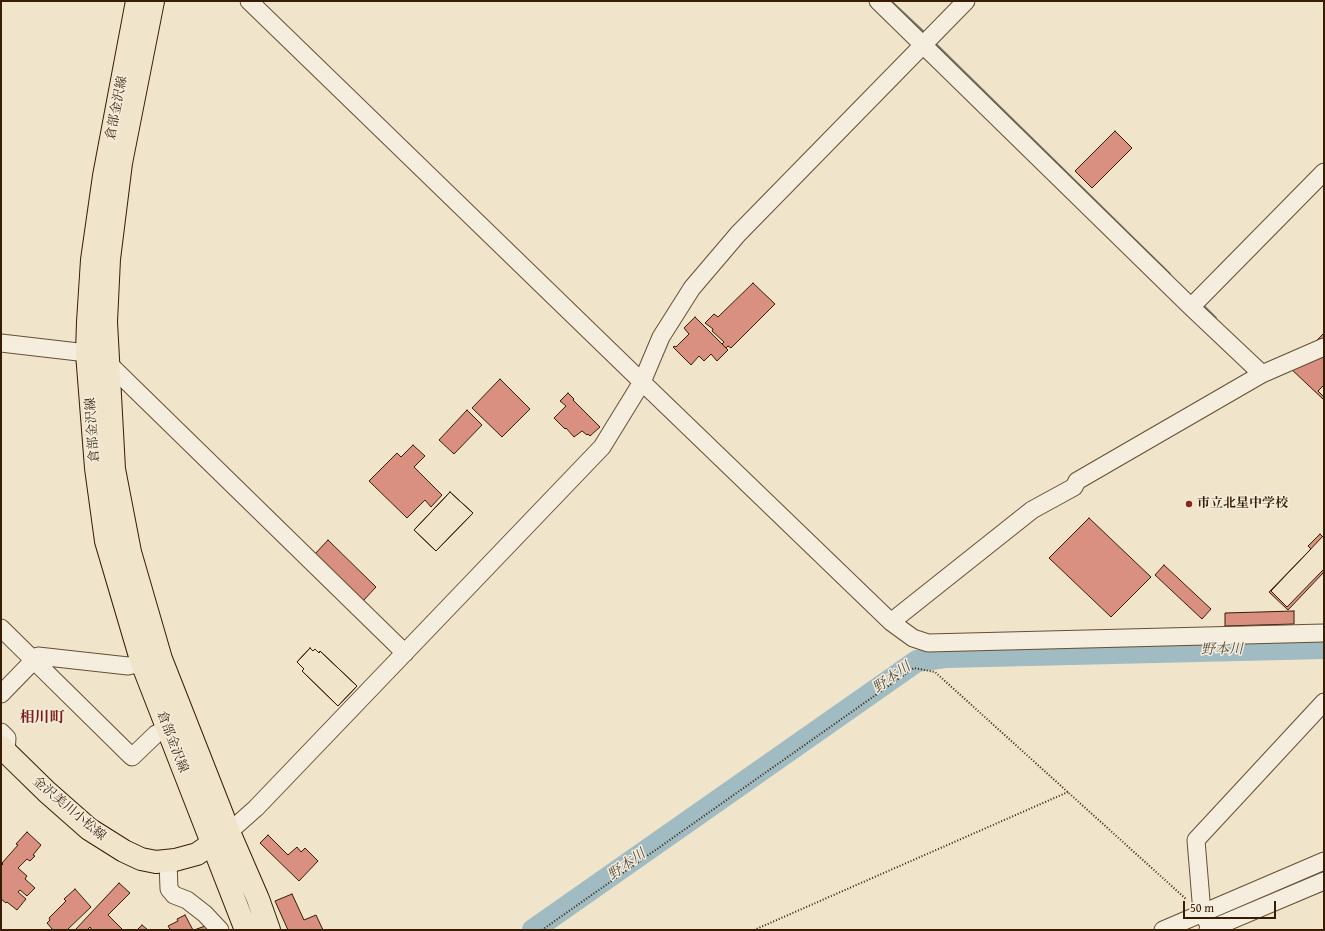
<!DOCTYPE html>
<html>
<head>
<meta charset="utf-8">
<style>
  body { margin:0 }
  #map { position:relative; width:1325px; height:931px; overflow:hidden; background:#f0e4ca; font-family:"Gentium Book Plus",serif }
  canvas { display:block }
  .frame { position:absolute; inset:0; border:2px solid #381d02; pointer-events:none }
  .scale { position:absolute; left:1183px; top:901px; width:93px; height:18px; box-sizing:border-box; border:2px solid #381d02; border-top:0; padding-left:5px; font-size:12px; line-height:14px; white-space:nowrap; color:#381d02; -webkit-text-stroke:3px #f5eddd; paint-order:stroke }
</style>
</head>
<body>
<div id="map">
<canvas width="1325" height="931"></canvas>
<div class="frame"></div>
<div class="scale">50 m</div>
</div>
<script>
const c = document.querySelector('canvas').getContext('2d');
c.lineJoin = 'round';
function toPath(rows) {
  const path = new Path2D();
  for (const r of rows) {
    path.moveTo(r[0], r[1]);
    for (let i = 2; i < r.length; i += 2) path.lineTo(r[i], r[i + 1]);
  }
  return path;
}
function trace(path, color, width, dash) {
  c.strokeStyle = color;
  c.lineWidth = width;
  c.lineCap = dash ? 'butt' : 'round';
  c.setLineDash(dash || []);
  c.stroke(path);
}
function fill(path, color) {
  c.fillStyle = color;
  c.fill(path, 'evenodd');
}
function drawText(font, color, halo, rows, align = 'center') {
  c.font = font + ' "Gentium Book Plus","Noto Serif JP",serif';
  c.lineWidth = 3;
  c.setLineDash([]);
  c.textBaseline = 'middle';
  c.strokeStyle = halo;
  c.fillStyle = color;
  for (const [text, x, y, turn = 0] of rows) {
    c.save();
    c.translate(x, y);
    c.rotate((+turn || 0) * Math.PI / 180);
    c.textAlign = isNaN(turn) ? turn : align;
    if (halo) c.strokeText(text, 0, 0);
    c.fillText(text, 0, 0);
    c.restore();
  }
}
trace(toPath([
  [890,1,922,31],
  [935,44,1169,274],
  [1203,306,1215,318]
]), '#767c75', 3.5);
trace(toPath([
  [533,930,917,661,945,657,1324,648]
]), '#a0bbc2', 22);
const building = toPath([
  [1115,131,1132,148,1092,188,1075,171,1115,131],
  [753,283,775,304,731,348,728,346,726,348,722,344,724,342,712,331,713,329,705,323,714,314,718,317,753,283],
  [695,317,728,350,717,361,711,354,704,361,699,356,691,365,673,347,675,346,676,347,689,334,684,328,695,317],
  [1324,333,1324,400,1290,368,1324,333],
  [500,379,530,409,502,437,472,408,500,379],
  [1324,385,1324,397,1318,391,1324,385],
  [568,393,574,399,573,400,600,427,590,436,588,434,587,435,582,431,574,437,566,428,565,429,554,418,566,406,560,401,568,393],
  [467,410,482,425,454,454,439,440,467,410],
  [413,445,425,456,414,467,442,495,431,507,425,500,407,518,369,481,397,453,401,457,413,445],
  [450,492,473,513,436,551,414,530,450,492],
  [450,492,473,513,436,551,414,530,450,492],
  [1089,518,1151,577,1111,617,1049,558,1089,518],
  [1320,534,1323,537,1324,536,1324,572,1288,610,1269,592,1311,549,1308,546,1320,534],
  [1324,535,1324,569,1287,607,1271,591,1324,535],
  [328,540,376,587,362,602,314,555,328,540],
  [1164,565,1211,609,1202,619,1155,575,1164,565],
  [1294,611,1294,624,1225,626,1225,613,1294,611],
  [310,648,313,651,315,649,319,653,320,651,357,686,338,706,302,671,304,669,297,662,310,648],
  [310,648,313,651,315,649,319,653,320,651,357,686,338,706,302,671,304,669,297,662,310,648],
  [27,832,41,845,33,855,35,856,30,861,27,859,18,868,27,876,25,879,35,888,27,896,20,890,18,892,26,899,17,910,7,902,6,903,1,899,1,866,3,864,2,863,18,845,16,844,27,832],
  [268,835,288,855,297,847,301,852,305,848,318,861,299,881,260,843,268,835],
  [119,883,130,893,108,915,123,930,92,930,90,927,87,930,75,930,119,883],
  [75,889,91,907,67,930,53,930,47,923,50,920,49,918,66,901,64,899,75,889],
  [292,894,304,920,316,915,323,930,288,930,275,901,292,894],
  [185,915,193,930,167,930,170,929,168,926,178,921,177,919,185,915],
  [142,925,148,930,137,930,142,925],
  [208,925,209,930,194,930,208,925]
]);
fill(building, '#da9081');
trace(building, '#381d02', 1);
const minor = toPath([
  [249,1,642,382,891,622,913,638,928,643,1324,633],
  [878,1,1191,307,1262,374],
  [1191,307,1324,172],
  [1,343,87,353,109,364,405,653],
  [891,622,1032,510,1074,487,1077,481,1262,374,1324,347],
  [1,628,132,757,156,734,167,729],
  [1,694,38,656,128,666,142,663],
  [1,732,7,738,6,752,1,753],
  [229,832,256,808,602,447,642,382,661,337,692,288,738,234,966,1],
  [168,861,169,889,174,895,187,900,205,914,220,930],
  [1163,930,1324,861],
  [1208,930,1324,881],
  [1212,930,1202,913,1196,840,1324,702]
]);
const major = toPath([
  [137,1,104,176,92,260,88,322,87,353,96,468,106,541,142,663,246,930],
  [153,1,121,163,109,259,106,322,114,469,130,552,161,659,229,832,258,899,269,930],
  [1,747,47,792,89,829,124,851,141,859,156,862,175,860,197,854,223,836]
]);
trace(minor, '#664f34', 19);
trace(major, '#381d02', 24);
trace(toPath([
  [542,930,914,668,935,672,1186,899],
  [754,930,1068,792]
]), '#381d02', 2, [1, 2]);
trace(minor, '#f5eddd', 17);
trace(major, '#f0e4ca', 22);
for (const [x, y, r, color] of [
  [1189,504,4,"#8f2418"]
]) {
  const dot = new Path2D();
  dot.arc(x, y, r, 0, 2 * Math.PI);
  c.fillStyle = color;
  c.fill(dot);
  trace(dot, '#f5eddd', 1.5);
}
drawText('13px', '#381d02', '#f5eddd', [
  ["倉部金沢線",117,108,-79],
  ["倉部金沢線",93,430,-94],
  ["倉部金沢線",172,742,69],
  ["金沢美川小松線",69,809,40]
]);
drawText('bold 13px', '#381d02', '#f5eddd', [
  ["市立北星中学校",1197,504]
], 'left');
drawText('italic 14px', '#574c3c', '#f5eddd', [
  ["野本川",1222,650,-1],
  ["野本川",892,678,-35],
  ["野本川",627,865,-35]
]);
drawText('bold 15px', '#7a1f14', '#f5eddd', [
  ["相川町",42,718]
]);
</script>
</body>
</html>
